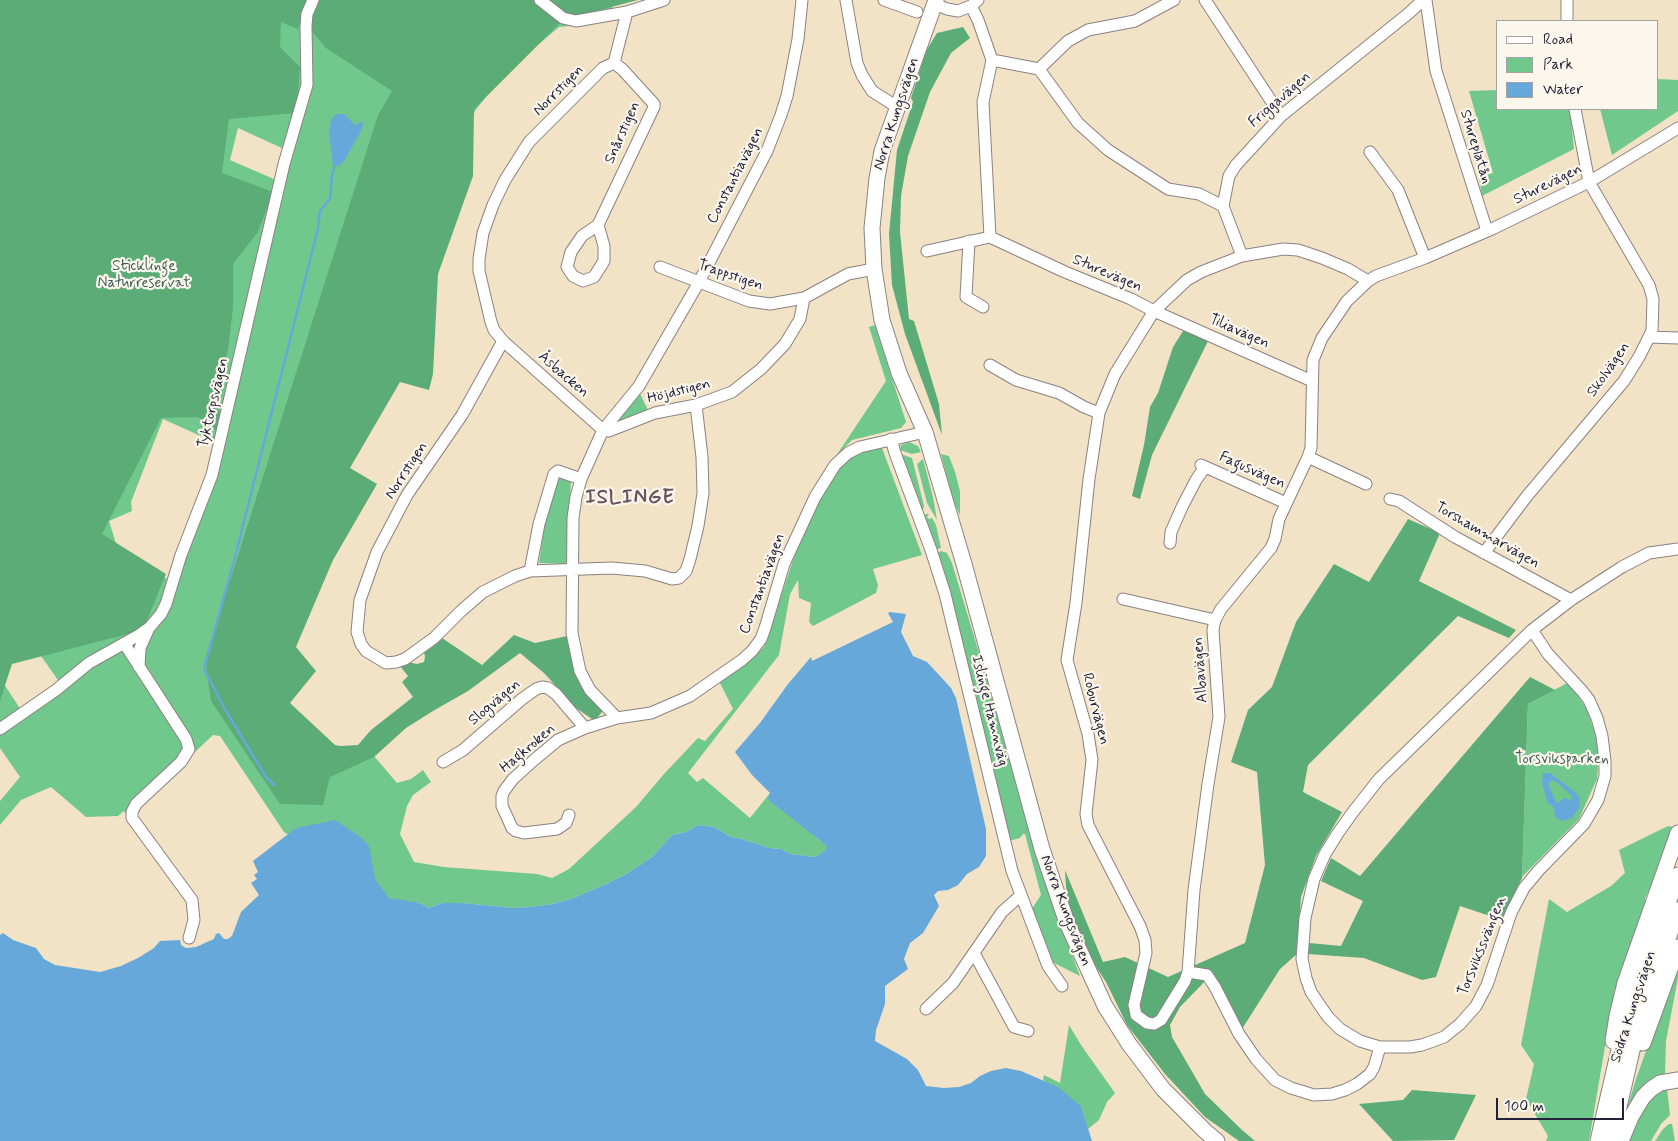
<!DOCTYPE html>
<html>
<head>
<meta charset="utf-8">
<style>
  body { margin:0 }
  #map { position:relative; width:1678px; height:1141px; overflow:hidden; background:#f2e2c6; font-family:Mynerve,sans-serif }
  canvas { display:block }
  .legend { position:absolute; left:1496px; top:20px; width:162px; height:90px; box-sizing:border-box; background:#fbf7ec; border:1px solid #a4a2a5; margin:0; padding:6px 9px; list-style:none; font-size:15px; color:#22223b }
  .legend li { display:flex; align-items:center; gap:10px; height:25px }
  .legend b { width:25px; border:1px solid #a4a2a5 }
  .scale { position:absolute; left:1496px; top:1098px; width:128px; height:22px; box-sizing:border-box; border:2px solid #22223b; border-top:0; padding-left:6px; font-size:15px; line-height:18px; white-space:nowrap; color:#22223b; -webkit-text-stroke:4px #fbf7ec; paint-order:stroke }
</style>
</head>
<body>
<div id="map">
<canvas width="1678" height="1141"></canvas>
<ul class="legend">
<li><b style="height:6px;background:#fff"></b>Road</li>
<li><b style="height:14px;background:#71c88d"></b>Park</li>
<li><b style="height:14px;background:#66a8da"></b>Water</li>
</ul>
<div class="scale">100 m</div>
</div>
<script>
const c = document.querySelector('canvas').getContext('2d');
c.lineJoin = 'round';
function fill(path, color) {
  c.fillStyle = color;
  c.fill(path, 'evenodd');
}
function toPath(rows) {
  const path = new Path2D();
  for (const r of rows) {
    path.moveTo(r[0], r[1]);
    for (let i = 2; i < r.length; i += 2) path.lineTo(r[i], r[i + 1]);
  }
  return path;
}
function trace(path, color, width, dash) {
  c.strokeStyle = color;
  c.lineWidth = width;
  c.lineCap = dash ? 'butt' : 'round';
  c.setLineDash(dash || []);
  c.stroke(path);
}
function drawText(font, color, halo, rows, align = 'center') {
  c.font = font + ' Mynerve,sans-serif';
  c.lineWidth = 4.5;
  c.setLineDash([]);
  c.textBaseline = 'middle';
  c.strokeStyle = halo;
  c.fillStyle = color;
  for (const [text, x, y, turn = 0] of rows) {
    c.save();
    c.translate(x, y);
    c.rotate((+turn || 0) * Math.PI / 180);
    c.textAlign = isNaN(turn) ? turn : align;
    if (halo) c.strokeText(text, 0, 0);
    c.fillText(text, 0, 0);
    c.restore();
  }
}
fill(toPath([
  [0,0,609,0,618,19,590,24,559,27,526,55,499,80,475,111,456,149,329,509,282,692,325,775,374,756,397,783,411,779,423,770,431,782,413,795,407,806,400,834,414,862,444,867,537,874,552,878,569,869,636,807,664,774,698,738,705,741,733,709,719,681,755,656,764,647,800,539,837,467,853,455,869,449,882,448,922,555,873,569,878,585,876,593,813,626,809,622,811,603,799,598,798,580,790,594,779,655,688,773,697,782,703,778,750,818,770,793,819,840,825,843,827,846,827,850,816,857,791,854,781,849,769,848,742,839,731,837,714,827,698,825,686,832,672,835,652,857,628,873,604,885,571,899,552,904,531,907,513,908,463,903,442,903,429,908,420,903,394,900,388,897,284,832,220,736,213,735,127,816,124,811,118,816,86,817,51,787,21,800,0,825,0,801,20,777,0,748,0,678,21,710,60,683,34,646],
  [238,128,284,149,276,180,230,160],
  [163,419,214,442,207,473,167,579,119,553,109,521,132,511,131,502],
  [1657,79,1678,80,1678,111,1612,155,1600,109,1657,109],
  [1497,90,1497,109,1570,109,1574,149,1482,196,1479,177,1493,173,1469,91],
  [875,325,906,422,901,428,852,440,836,456,886,381,869,327],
  [639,392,649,412,619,425,617,419],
  [909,442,918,446,921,452,912,454,900,450,901,445],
  [901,454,912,458,924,506,923,510],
  [941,454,949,456,955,472,960,491,960,515,954,503],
  [923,459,933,497,937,520,927,503,917,464],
  [559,477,571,480,567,564,539,563,547,508],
  [925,514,929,514,927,517,929,519,932,518,936,525,941,548,938,549,936,547,924,517],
  [941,551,947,553,952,563,991,693,1031,838,1051,900,1080,976,1052,962,1031,910,1041,895,1025,834,1023,834,1020,838,1009,841,937,553],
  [1569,682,1587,710,1596,736,1599,754,1597,779,1579,819,1522,877,1528,704],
  [1668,826,1673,827,1659,870,1645,898,1647,904,1609,1023,1589,1141,1546,1141,1548,1136,1526,1099,1534,1064,1521,1045,1549,899,1567,912,1611,886,1625,873,1619,850],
  [1678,961,1678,978,1666,1041,1665,1075,1623,1122,1636,1079],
  [1069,1025,1081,1045,1115,1093,1107,1102,1099,1120,1088,1129,1081,1106,1043,1080,1044,1075,1060,1083],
  [1667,1088,1670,1115,1661,1124,1651,1141,1627,1141,1649,1097],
  [1669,1124,1672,1124,1675,1141,1655,1141,1663,1129]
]), '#71c88d');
fill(toPath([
  [0,0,309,0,298,29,281,22,280,47,300,67,296,113,229,119,222,173,273,192,258,232,233,264,233,308,228,351,220,377,219,433,198,417,161,418,102,534,166,574,143,630,12,664,0,701],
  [320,0,638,0,577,16,559,24,474,109,473,176,438,274,433,374,429,390,400,382,350,468,377,484,333,560,296,647,316,671,290,703,335,745,340,746,358,745,371,730,413,697,402,682,408,676,400,666,408,662,417,664,424,662,425,657,424,651,442,638,482,665,514,635,535,643,567,636,574,668,581,687,604,709,595,721,576,708,544,673,520,653,468,691,433,711,406,728,374,757,330,777,323,805,280,804,211,701,205,659,378,115,392,91,326,48,308,27],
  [963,27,970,38,951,53,930,92,908,156,901,196,900,232,909,319,914,321,939,404,942,435,905,334,892,285,889,234,897,150,913,102,911,98,926,51,937,33],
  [1185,328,1208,341,1152,455,1140,499,1132,496,1144,445,1150,407,1158,393,1173,347],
  [1408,519,1440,533,1419,581,1516,630,1509,638,1458,616,1308,765,1303,792,1342,812,1316,856,1301,897,1297,954,1280,969,1242,1029,1213,973,1180,1007,1170,1025,1172,1037,1205,1094,1242,1130,1255,1141,1239,1141,1205,1117,1165,1074,1127,1025,1106,982,1089,956,1067,901,1065,870,1103,962,1125,957,1168,977,1245,943,1265,865,1257,772,1231,762,1248,710,1272,687,1296,622,1334,564,1369,582],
  [1530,677,1555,690,1528,704,1522,878,1502,920,1460,906,1436,977,1422,980,1364,958,1308,954,1309,943,1341,946,1363,901,1321,881,1331,858,1360,876],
  [1412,1090,1476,1095,1454,1140,1393,1141,1359,1104,1403,1100]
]), '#5cac78');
fill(toPath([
  [336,114,344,114,355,125,363,121,362,129,356,140,344,161,339,166,333,165,329,132,331,120],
  [890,612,906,614,901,632,913,656,927,662,951,688,956,698,986,829,986,856,979,867,967,874,958,885,948,890,938,891,934,895,939,906,923,933,910,943,904,959,908,969,885,986,885,1004,876,1030,875,1041,907,1059,918,1070,926,1086,944,1088,959,1087,971,1083,980,1076,991,1071,1006,1068,1021,1071,1058,1087,1081,1106,1092,1141,0,1141,0,935,3,933,13,940,36,948,44,959,55,965,100,972,121,966,138,958,154,948,160,941,180,940,181,945,186,948,196,947,214,939,216,934,219,933,224,939,228,939,232,936,241,912,259,895,251,883,257,879,254,875,258,872,253,861,296,828,335,820,362,838,369,846,375,879,389,898,420,903,429,908,442,903,463,903,513,908,531,907,552,904,571,899,604,885,628,873,652,857,672,835,686,832,698,825,714,827,731,837,742,839,769,848,781,849,791,854,816,857,826,850,827,846,770,801,768,798,770,793,752,775,735,752,760,723,788,684,811,657,812,661,893,622,888,613],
  [1543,773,1550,773,1575,792,1580,798,1579,803,1580,807,1572,818,1562,821,1555,817,1554,809,1552,805,1548,804,1542,783],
  [1552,780,1555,781,1571,795,1572,799,1570,800,1564,798,1560,802,1556,802,1548,784]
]), '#66a8da');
trace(toPath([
  [274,785,266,777,226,711,204,669,234,561,318,229,320,211,330,199,332,175,335,165]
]), '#66a8da', 2.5);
const minor = toPath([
  [540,0,563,18,576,21,627,12,664,0],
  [802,0,798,39,787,96,781,115,767,151,699,282,639,386,603,430,581,479,576,497,573,518,572,633,580,671,590,690,617,718,651,713,690,696,742,660,752,651,761,639,765,628,784,564,815,497,835,465,848,453,860,447,925,432],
  [846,0,857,63,862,75,872,91,897,107],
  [884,0,917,12],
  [1205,0,1281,116],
  [1426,0,1436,71,1487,231],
  [1567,0,1567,21],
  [935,4,947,9,958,11,971,6,978,0],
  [971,6,978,20,992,60,983,102,990,237,1065,272,1131,299,1154,311,1187,280,1201,272,1242,256,1283,249,1298,250,1322,258,1348,269,1368,281],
  [627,12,614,63,603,68,529,142,505,180,493,205,483,233,479,259,479,271,491,322,494,330,503,341,462,415,407,495,377,552,360,600,357,632,361,644,366,651,386,663,396,662,405,659,434,638,461,611,483,592,515,576,530,571,612,568,645,571,672,579,679,578,686,571,690,559,698,526,703,493,702,457,696,405],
  [992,60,1039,69,1078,123,1108,150,1168,189,1199,194,1223,206],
  [1039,69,1068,41,1088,30,1135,21,1174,0],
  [1370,152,1398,190,1425,258],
  [598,225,654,107,654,104,622,69,614,63],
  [598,225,604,246,604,261,594,277,583,281,573,276,567,267,571,252,582,236,598,225],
  [969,241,966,297,983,307],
  [927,251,990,237],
  [1242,256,1223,206,1229,176,1236,165,1281,116,1409,13,1423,0],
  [660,267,749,301,770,304,804,298,848,274,874,269],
  [1649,337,1678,338],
  [503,341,603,430,609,431,655,413,696,405,732,392,761,369,785,344,800,319,804,298],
  [990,365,1016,380,1059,393,1084,407,1099,413],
  [1312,381,1154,311,1115,374,1099,413,1089,479,1076,603,1067,660,1088,734,1092,760,1086,814,1088,825,1140,926,1145,940,1146,953,1134,1005,1136,1015,1147,1023,1154,1024,1161,1020,1185,981,1188,972,1194,890,1208,784,1219,717,1213,630,1215,620,1221,609,1271,548,1275,539,1279,519,1308,457,1311,448,1313,360,1322,338,1347,301,1368,281,1376,276,1425,258,1492,229,1589,182,1678,128],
  [891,439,895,453,931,550,945,594,1012,871,1048,966,1062,986],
  [1308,457,1366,484],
  [1201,465,1286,503],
  [1390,499,1399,501,1455,537,1571,600],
  [1170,543,1171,532,1182,507,1196,480,1205,467],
  [1484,553,1527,496,1624,381,1639,357,1652,331,1653,299,1649,285,1589,182,1575,109],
  [530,571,539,524,554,474,558,471,581,479],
  [1123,599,1215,620],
  [1532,630,1548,654,1583,692,1589,700,1597,718,1602,736,1605,761,1605,776,1598,800,1584,824,1539,870,1524,888,1511,913,1487,985,1476,1006,1460,1024,1444,1037,1422,1045,1410,1047,1380,1047,1360,1041,1340,1029,1328,1017,1319,1004,1311,992,1306,978,1302,959,1305,918,1314,879,1325,854,1338,833,1353,812,1379,779,1532,630,1571,600,1622,567,1649,553,1678,549],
  [124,643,186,739,189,749,181,762,136,804,132,812,132,818,192,900,194,920,189,938],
  [139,667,140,648,149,628],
  [0,729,56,690,89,663,139,635,149,628,161,614,166,604,181,555,212,475,284,164,307,85,306,26,307,14,313,0],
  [443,762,463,750,522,699,536,689,542,687,548,688,556,694,585,728],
  [569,815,566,823,557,829,524,833,516,831,512,828,508,819,502,806,502,796,504,791,513,779,534,760,558,740,585,728,617,718],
  [974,953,1014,1027,1028,1031],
  [1188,972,1207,975,1215,987,1239,1034,1256,1059,1275,1080,1291,1088,1314,1095,1332,1094,1345,1090,1357,1084,1370,1074,1374,1067,1380,1047],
  [926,1009,953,983,1002,912,1021,895]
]);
const major = toPath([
  [936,0,882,151,877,178,872,228,874,269,882,320,899,373,925,432,964,564,1042,849,1067,923,1105,1006,1129,1044,1163,1089,1206,1132,1217,1141],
  [1613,1041,1617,1016,1625,983,1678,833],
  [1643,1043,1678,947],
  [1598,1141,1621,1041,1634,999,1678,875],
  [1611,1141,1634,1042,1647,999,1678,910],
  [1621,1141,1631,1117,1643,1097,1651,1089,1660,1083,1678,1080]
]);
trace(minor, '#8a8280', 13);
trace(major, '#8a8280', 17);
trace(minor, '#fff', 11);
trace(major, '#fff', 15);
drawText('15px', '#22223b', '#fbf7ec', [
  ["Norrstigen",559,91,-45],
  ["Friggavägen",1280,100,-41],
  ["Norra Kungsvägen",897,114,-72],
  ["Snårstigen",623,133,-66],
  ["Stureplatån",1475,147,73],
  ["Constantiavägen",736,176,-63],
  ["Sturevägen",1548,185,-26],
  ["Sturevägen",1107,274,23],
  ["Trappstigen",730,276,19],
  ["Tiliavägen",1239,332,24],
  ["Skolvägen",1609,370,-55],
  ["Åsbacken",563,375,41],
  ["Höjdstigen",679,392,-14],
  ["Tyktorpsvägen",214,403,-77],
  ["Norrstigen",407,471,-57],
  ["Fagusvägen",1252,471,24],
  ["Torshammarvägen",1487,536,30],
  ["Constantiavägen",763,584,-70],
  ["Albavägen",1201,670,-94],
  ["Slogvägen",495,703,-40],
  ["Roburvägen",1095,709,76],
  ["Islinge Hamnväg",989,711,76],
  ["Hagkroken",528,749,-40],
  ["Norra Kungsvägen",1065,911,69],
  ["Torsvikssvängen",1483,946,-68],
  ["Södra Kungsvägen",1634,1007,-72]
]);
drawText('15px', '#3e5c58', '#fbf7ec', [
  ["Sticklinge",144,267],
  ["Naturreservat",144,284],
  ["Torsviksparken",1562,760]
]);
c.letterSpacing = '1px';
drawText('bold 20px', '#6a5360', '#fbf7ec', [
  ["ISLINGE",630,499]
]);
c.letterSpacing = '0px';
</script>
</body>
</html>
